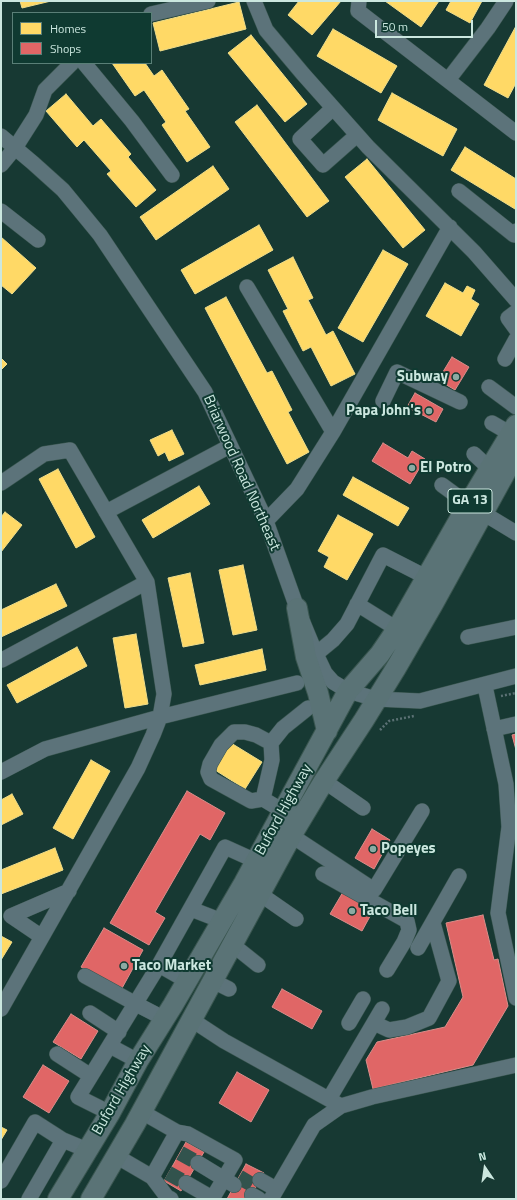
<!DOCTYPE html>
<html>
<head>
<meta charset="utf-8">
<style>
  body { margin:0 }
  #map { position:relative; width:517px; height:1200px; overflow:hidden; background:#173933; font-family:"Titillium Web",sans-serif }
  canvas { display:block }
  .frame { position:absolute; inset:0; border:2px solid #cbe7df; pointer-events:none }
  .legend { position:absolute; left:12px; top:12px; width:140px; height:52px; box-sizing:border-box; background:#0f3a31; border:1px solid #5a7f77; margin:0; padding:5px 7px; list-style:none; font-size:12px; color:#cbe7df }
  .legend li { display:flex; align-items:center; gap:8px; height:20px }
  .legend b { width:20px; border:1px solid #5a7f77 }
  .north { position:absolute; left:465px; top:1148px; width:40px; height:40px; -webkit-text-stroke:3px #0f3a31; paint-order:stroke; rotate:347deg; font-size:11px; font-weight:700; line-height:16px; text-align:center; color:#cbe7df }
  .north::after { content:''; display:block; margin:auto; width:14px; height:18px; background:#cbe7df; clip-path:polygon(50% 0,100% 100%,50% 72%,0 100%) }
  .scale { position:absolute; left:375px; top:20px; width:98px; height:18px; box-sizing:border-box; border:2px solid #cbe7df; border-top:0; padding-left:5px; font-size:12px; line-height:14px; white-space:nowrap; color:#cbe7df; -webkit-text-stroke:3px #0f3a31; paint-order:stroke }
</style>
</head>
<body>
<div id="map">
<canvas width="517" height="1200"></canvas>
<div class="frame"></div>
<ul class="legend">
<li><b style="height:11px;background:#ffd966"></b>Homes</li>
<li><b style="height:11px;background:#e06666"></b>Shops</li>
</ul>
<div class="north">N</div>
<div class="scale">50 m</div>
</div>
<script>
const c = document.querySelector('canvas').getContext('2d');
c.lineJoin = 'round';
function fill(path, color) {
  c.fillStyle = color;
  c.fill(path, 'evenodd');
}
function toPath(rows) {
  const path = new Path2D();
  for (const r of rows) {
    path.moveTo(r[0], r[1]);
    for (let i = 2; i < r.length; i += 2) path.lineTo(r[i], r[i + 1]);
  }
  return path;
}
function trace(path, color, width, dash) {
  c.strokeStyle = color;
  c.lineWidth = width;
  c.lineCap = dash ? 'butt' : 'round';
  c.setLineDash(dash || []);
  c.stroke(path);
}
function drawText(font, color, halo, rows, align = 'center') {
  c.font = font + ' "Titillium Web",sans-serif';
  c.lineWidth = 4;
  c.setLineDash([]);
  c.textBaseline = 'middle';
  c.strokeStyle = halo;
  c.fillStyle = color;
  for (const [text, x, y, turn = 0] of rows) {
    c.save();
    c.translate(x, y);
    c.rotate((+turn || 0) * Math.PI / 180);
    c.textAlign = isNaN(turn) ? turn : align;
    if (halo) c.strokeText(text, 0, 0);
    c.fillText(text, 0, 0);
    c.restore();
  }
}
const homes = toPath([
  [20,1,51,1,22,8,20,1],
  [299,1,341,1,312,35,288,15,299,1],
  [385,1,439,1,421,27,385,1],
  [451,1,482,1,470,23,446,10,451,1],
  [239,2,246,29,160,51,153,23,239,2],
  [516,26,516,83,508,98,484,85,516,26],
  [333,29,397,66,381,93,317,56,333,29],
  [251,35,307,104,285,122,228,53,251,35],
  [112,63,145,63,154,76,162,70,189,109,185,111,210,147,187,162,162,125,166,122,144,90,135,96,112,63],
  [392,93,457,129,443,156,378,120,392,93],
  [66,94,93,126,101,119,131,154,128,157,156,190,136,207,107,174,111,171,84,140,77,147,46,111,66,94],
  [257,105,329,201,307,217,235,122,257,105],
  [465,147,516,179,516,207,515,209,451,170,465,147],
  [367,159,425,230,403,248,345,177,367,159],
  [213,166,229,189,156,240,140,217,213,166],
  [259,225,273,250,195,294,181,270,259,225],
  [1,237,36,268,12,294,1,285,1,237],
  [383,250,408,264,363,342,338,328,383,250],
  [293,257,313,298,308,300,326,335,333,331,355,374,331,386,311,347,303,351,283,311,288,309,268,270,293,257],
  [445,283,463,293,467,286,475,290,471,299,479,304,461,336,426,316,445,283],
  [226,297,267,373,272,371,292,410,288,412,309,452,287,464,205,308,226,297],
  [1,358,7,364,1,370,1,358],
  [172,430,184,454,169,461,165,452,158,456,150,440,172,430],
  [58,469,95,537,76,548,39,479,58,469],
  [353,477,409,508,398,526,343,495,353,477],
  [199,486,210,504,153,538,142,520,199,486],
  [5,512,22,525,1,552,1,517,5,512],
  [338,515,373,534,347,580,324,567,329,557,318,551,338,515],
  [243,565,257,630,233,635,219,570,243,565],
  [190,573,204,643,183,647,168,578,190,573],
  [56,584,67,606,1,637,1,610,56,584],
  [136,634,148,704,125,708,113,638,136,634],
  [77,647,87,666,17,703,7,685,77,647],
  [262,649,266,670,200,685,195,665,262,649],
  [231,743,262,762,245,789,215,770,231,743],
  [91,760,110,771,73,839,53,828,91,760],
  [12,794,23,814,1,825,1,800,12,794],
  [55,848,63,870,1,894,1,870,55,848],
  [1,936,12,942,1,960,1,936],
  [1,1127,7,1130,1,1140,1,1127]
]);
fill(homes, '#ffd966');
trace(homes, '#efdd8a', 1);
const shops = toPath([
  [452,357,469,367,455,390,438,380,452,357],
  [415,393,443,409,436,422,407,407,415,393],
  [383,443,408,458,412,451,425,459,410,484,372,461,383,443],
  [516,734,516,750,512,735,516,734],
  [187,791,225,813,210,840,200,834,155,912,165,918,149,945,110,923,187,791],
  [372,829,390,840,374,869,355,858,372,829],
  [343,892,374,909,362,931,330,914,343,892],
  [483,915,494,960,498,959,508,1006,473,1065,373,1089,366,1060,377,1042,445,1027,463,997,446,923,483,915],
  [104,928,143,950,121,990,81,967,104,928],
  [282,989,322,1011,312,1029,272,1007,282,989],
  [71,1014,98,1031,81,1059,53,1042,71,1014],
  [43,1065,69,1081,49,1113,23,1097,43,1065],
  [237,1072,269,1090,251,1122,219,1103,237,1072],
  [186,1142,204,1152,181,1191,164,1181,186,1142],
  [246,1164,264,1173,249,1199,227,1199,246,1164]
]);
fill(shops, '#e06666');
trace(shops, '#da8d8a', 1);
trace(toPath([
  [180,1153,198,1163],
  [168,1173,186,1183],
  [239,1177,256,1187]
]), '#32534d', 15, [15, 8]);
const minor = toPath([
  [254,1,266,30,303,74,368,147,474,252,516,300],
  [359,1,358,11,516,133],
  [151,14,208,1],
  [84,63,132,121,172,175],
  [448,80,488,28,506,1],
  [333,108,300,139,323,165,357,135],
  [1,136,33,163,63,190,100,235,205,392,266,521,297,608,316,654,325,673,333,682,348,691,376,699,420,701,516,676],
  [1,165,15,148,36,115,45,90,72,63],
  [459,191,514,235,516,231],
  [1,211,38,240],
  [247,287,333,432],
  [516,312,508,318,516,329],
  [505,359,516,339],
  [489,387,516,407],
  [383,401,397,372,460,402],
  [492,423,511,434],
  [474,454,490,469],
  [1,483,44,454,70,450,147,582,164,694,160,717,153,735,138,768,1,1009],
  [442,485,468,504],
  [106,512,230,446],
  [483,513,516,533],
  [266,521,297,489,333,432,450,227],
  [357,604,397,629],
  [468,637,516,627],
  [316,654,333,640,347,624,383,555,426,577],
  [2,660,147,582],
  [485,686,506,784,509,827,498,913,516,998],
  [494,729,516,724],
  [271,743,283,728,308,708],
  [1,772,45,749,160,717,297,683],
  [324,781,363,808],
  [263,799,272,760,271,743,256,735,245,732,234,732,221,745,210,764,208,772,211,779,251,801,263,799,283,811],
  [292,836,374,890,422,811],
  [323,874,407,921,409,930,404,942,387,970],
  [260,894,296,919],
  [191,909,222,921],
  [42,937,11,916,69,891],
  [233,945,258,965],
  [418,948,459,876],
  [159,965,187,981],
  [85,976,136,1004,165,1019],
  [213,981,229,989],
  [90,1013,119,1032],
  [192,1020,224,1041,341,1106],
  [349,1023,363,999],
  [374,1023,389,1030,407,1027,429,1018,449,981,433,923],
  [110,1046,138,1061],
  [57,1054,91,1076],
  [329,1099,382,1009],
  [110,1113,78,1097,159,965,225,847,256,861],
  [177,1132,188,1134,235,1160,212,1199],
  [116,1156,152,1177,177,1132,142,1112],
  [198,1163,234,1185],
  [152,1177,167,1197,171,1199],
  [260,1180,276,1189],
  [1,1181,35,1122,63,1140,87,1150],
  [186,1183,212,1198],
  [252,1195,259,1199],
  [29,1199,63,1140],
  [271,1199,314,1125,341,1106,372,1097,516,1065]
]);
const major = toPath([
  [297,608,306,657,318,693,327,731],
  [58,1199,110,1113,138,1061,173,1005,244,883,348,691,380,654,397,629,462,515,516,425],
  [91,1199,135,1124,294,831,324,781,364,720,396,668,433,604,516,453]
]);
trace(minor, '#3a5650', 16);
trace(major, '#3a5650', 22);
trace(toPath([
  [501,696,516,693],
  [380,730,389,721,414,716]
]), '#5b7174', 2.5, [2, 2]);
trace(minor, '#5c737a', 15);
trace(major, '#5a7376', 20);
for (const [x, y, r, color] of [
  [456,377,4,"#8caaa3"],
  [429,411,4,"#8caaa3"],
  [412,468,4,"#8caaa3"],
  [373,849,4,"#8caaa3"],
  [352,911,4,"#8caaa3"],
  [124,966,4,"#8caaa3"]
]) {
  const dot = new Path2D();
  dot.arc(x, y, r, 0, 2 * Math.PI);
  c.fillStyle = color;
  c.fill(dot);
  trace(dot, '#0f3a31', 1.5);
}
for (const [x, y, w] of [
  [470,501,44]
]) {
  const box = new Path2D();
  box.roundRect(x - w / 2, y - 12, w, 24, 3);
  c.fillStyle = '#0f3a31';
  c.fill(box);
  trace(box, '#cbe7df', 1);
}
drawText('bold 14px', '#cbe7df', null, [
  ["GA 13",470,501]
]);
drawText('bold 15px', '#cbe7df', '#0f3a31', [
  ["Subway",448,377,"right"],
  ["Papa John's",421,411,"right"],
  ["El Potro",420,468],
  ["Popeyes",381,849],
  ["Taco Bell",360,911],
  ["Taco Market",132,966]
], 'left');
drawText('15px', '#cbe7df', '#0f3a31', [
  ["Briarwood Road Northeast",241,473,66],
  ["Buford Highway",284,810,-61],
  ["Buford Highway",122,1090,-60]
]);
</script>
</body>
</html>
